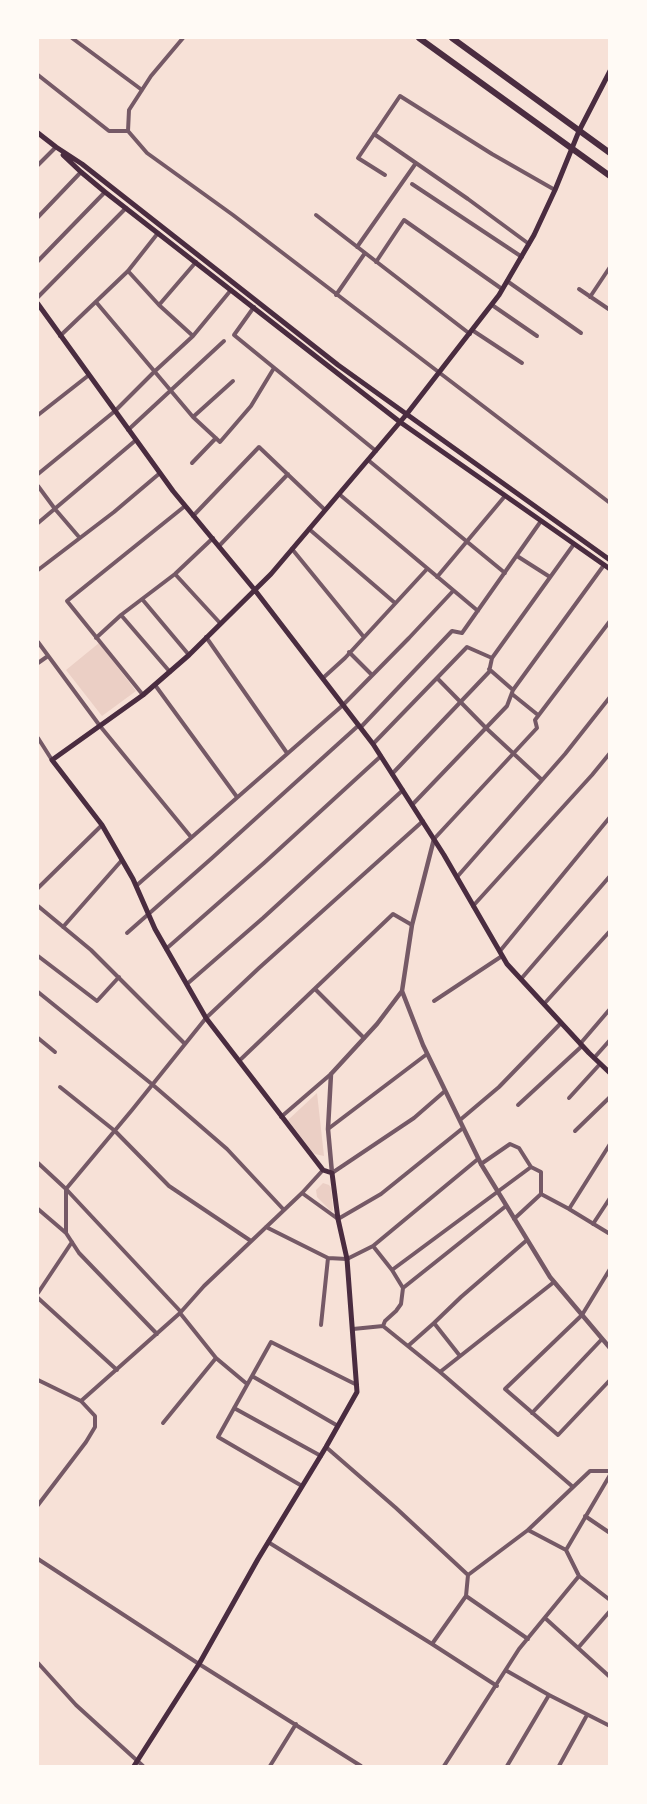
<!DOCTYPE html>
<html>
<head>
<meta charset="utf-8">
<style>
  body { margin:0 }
  #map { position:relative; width:647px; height:1804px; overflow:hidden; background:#f7e1d7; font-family:"Titillium Web",sans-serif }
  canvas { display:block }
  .frame { position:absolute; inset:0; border:39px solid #fffaf5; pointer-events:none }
</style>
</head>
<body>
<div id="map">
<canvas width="647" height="1804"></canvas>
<div class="frame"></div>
</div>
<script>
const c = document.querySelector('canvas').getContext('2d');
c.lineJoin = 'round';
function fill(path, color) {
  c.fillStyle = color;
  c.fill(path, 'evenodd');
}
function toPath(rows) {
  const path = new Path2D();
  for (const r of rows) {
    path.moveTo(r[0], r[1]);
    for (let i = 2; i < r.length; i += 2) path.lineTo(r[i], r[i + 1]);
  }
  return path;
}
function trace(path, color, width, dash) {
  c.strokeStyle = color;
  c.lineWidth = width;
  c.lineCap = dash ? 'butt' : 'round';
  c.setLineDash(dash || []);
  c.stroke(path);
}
fill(toPath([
  [99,643,136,691,102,716,66,670],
  [317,1093,324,1156,315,1154,311,1150,288,1120],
  [323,1183,329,1185,331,1188,333,1210,331,1211,317,1197,316,1190]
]), '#ebcfc5');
trace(toPath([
  [72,38,142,90],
  [183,38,151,76,129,110,128,131,147,153,233,215,610,503],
  [38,75,109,131,128,131],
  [374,134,468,199,529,244],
  [38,165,56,147],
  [385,175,358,158,400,96,492,154,555,190],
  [412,184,522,257],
  [316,215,470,334],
  [38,217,81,172],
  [357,247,416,163],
  [38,261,105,192],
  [376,262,404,220,502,289],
  [128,271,159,305,193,336],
  [507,281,581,333],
  [579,289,610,310],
  [336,295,365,253],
  [38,297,126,208],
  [590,297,610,267],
  [96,302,193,417,220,442,251,406,274,368],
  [159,305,196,262],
  [492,305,537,336],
  [254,307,234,335,376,451],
  [472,330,522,363],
  [60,336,128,271,158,233],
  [38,415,89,375],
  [193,417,233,381],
  [128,430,224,341],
  [368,460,505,573],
  [192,463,216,438],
  [38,474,115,411,154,372,193,336,231,290],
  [38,486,55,509,79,537],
  [339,494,478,611],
  [193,516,259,447,325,510],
  [38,523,136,440],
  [309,529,395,603],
  [219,546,288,474],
  [292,549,363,636],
  [517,556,550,577],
  [38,570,114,512,160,473],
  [175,574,220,623],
  [437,577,505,496],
  [142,599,189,655],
  [121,615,170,672],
  [206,637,287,753],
  [96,638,121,615,175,574,213,538],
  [38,642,100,726,191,837],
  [349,652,372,675],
  [38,663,48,656],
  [489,669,513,690],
  [323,678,345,658,427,569],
  [437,678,486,728,542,780],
  [155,685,237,797],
  [512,694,538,715],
  [143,695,67,601,185,506],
  [361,727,452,631,462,633,541,521],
  [38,738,52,760],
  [373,744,467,647,492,658],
  [392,774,489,672,492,658,574,544],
  [412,805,507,706,513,690,604,565],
  [434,839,537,728,535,720,610,621],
  [457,877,565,754,610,697],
  [136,886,343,705,409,638,453,591],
  [38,888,102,825],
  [38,906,91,950,185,1044],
  [473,906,592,775,610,753],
  [63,927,122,860],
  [127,933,212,858,359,725],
  [166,949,264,863,381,756],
  [500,951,610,817],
  [38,956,97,1001,119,977],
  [521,979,610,876],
  [187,984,263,918,403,790],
  [315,989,364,1038],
  [38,992,153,1085,227,1149,284,1210],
  [434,1001,502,956],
  [544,1004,610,931],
  [38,1038,55,1052],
  [580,1044,610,1009],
  [594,1058,610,1040],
  [239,1061,393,914,412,925],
  [60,1087,115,1131,169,1186,251,1241],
  [569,1098,600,1064],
  [518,1105,582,1046],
  [281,1117,331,1074],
  [460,1120,499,1087,561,1023],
  [328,1129,427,1054],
  [575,1131,610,1097],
  [610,1144,569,1209,610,1234],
  [38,1163,66,1189,181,1312],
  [481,1164,510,1144,519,1148,531,1167,541,1172,541,1194],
  [332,1173,414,1118,445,1091],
  [302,1193,338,1219,381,1194,463,1128],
  [38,1209,66,1233],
  [514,1219,541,1194,571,1210],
  [593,1224,610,1198],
  [266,1227,328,1258,347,1259,373,1246,478,1159],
  [373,1246,392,1270,403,1288,401,1304,396,1311,385,1321,383,1326],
  [610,1269,582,1315,505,1389,558,1435,610,1380],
  [392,1270,531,1167],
  [403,1288,506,1206],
  [38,1293,72,1242],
  [38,1298,117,1370],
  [180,1313,216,1358,247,1384],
  [321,1325,328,1258],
  [353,1329,383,1326,440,1372,573,1487],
  [157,1334,79,1253,66,1233,66,1189,132,1110,206,1018,259,968,423,821],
  [408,1346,434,1323],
  [460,1356,434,1323,461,1297,527,1240],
  [440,1372,554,1282],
  [252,1376,338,1426],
  [38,1380,81,1401,95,1416,95,1427,86,1442,38,1505],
  [81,1401,180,1313,204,1286,302,1193,323,1170],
  [234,1408,321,1456],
  [532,1413,602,1339],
  [163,1423,216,1358],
  [326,1447,396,1508,468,1575,466,1596,528,1639],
  [302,1486,218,1437,271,1342,357,1385],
  [585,1516,610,1533],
  [528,1530,590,1471,610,1471],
  [268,1542,432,1644,497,1686],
  [38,1559,199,1664,361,1766],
  [468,1575,528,1530,566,1550],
  [579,1576,610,1600],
  [545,1618,610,1677],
  [432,1644,466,1596],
  [578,1648,610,1611],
  [38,1663,76,1705,143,1766],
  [507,1671,549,1695,610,1726],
  [270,1766,296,1724],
  [444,1766,519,1649,579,1576,566,1550,610,1475],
  [507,1766,549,1695],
  [559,1766,587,1715]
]), '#755966', 4);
trace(toPath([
  [434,839,412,925,402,991,423,1045,481,1164,550,1277,610,1348],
  [332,1173,328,1129,331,1074,377,1024,402,991]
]), '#755966', 4.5);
trace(toPath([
  [38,133,56,147,82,164,338,365,610,560],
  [63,155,81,172,105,192,400,422,610,569],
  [38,304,173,491,254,589,373,744,444,855,507,964,589,1053,610,1073],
  [134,1766,199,1664,258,1559,326,1447,357,1392,347,1259,338,1219,332,1173,323,1170,206,1018,155,929,133,879,102,825,52,760,143,695,189,655,271,574,406,415,499,295,534,235,555,190,579,131,610,71]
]), '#4a2c40', 5);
trace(toPath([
  [419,38,610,176],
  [452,38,610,153]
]), '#4a2c40', 6);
</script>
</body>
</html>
